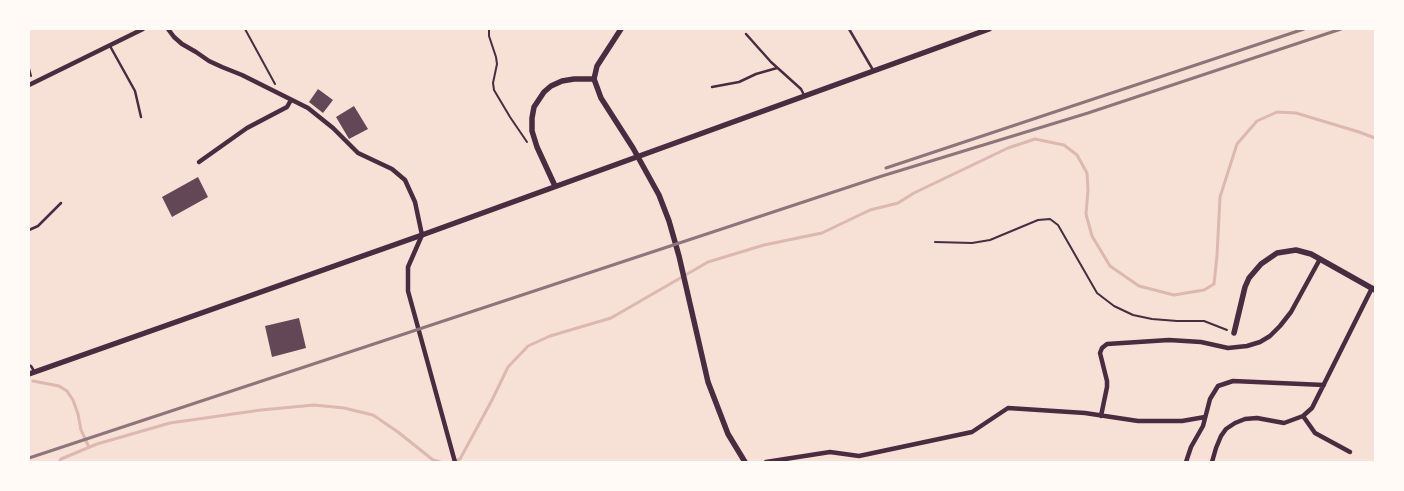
<!DOCTYPE html>
<html>
<head>
<meta charset="utf-8">
<style>
  body { margin:0 }
  #map { position:relative; width:1404px; height:491px; overflow:hidden; background:#f7e1d7; font-family:"Varela Round",sans-serif }
  canvas { display:block }
  .frame { position:absolute; inset:0; border:30px solid #fffaf5; pointer-events:none }
</style>
</head>
<body>
<div id="map">
<canvas width="1404" height="491"></canvas>
<div class="frame"></div>
</div>
<script>
const c = document.querySelector('canvas').getContext('2d');
c.lineJoin = 'round';
function toPath(rows) {
  const path = new Path2D();
  for (const r of rows) {
    path.moveTo(r[0], r[1]);
    for (let i = 2; i < r.length; i += 2) path.lineTo(r[i], r[i + 1]);
  }
  return path;
}
function trace(path, color, width, dash) {
  c.strokeStyle = color;
  c.lineWidth = width;
  c.lineCap = dash ? 'butt' : 'round';
  c.setLineDash(dash || []);
  c.stroke(path);
}
function fill(path, color) {
  c.fillStyle = color;
  c.fill(path, 'evenodd');
}
trace(toPath([
  [33,381,59,386,67,391,73,400,78,414,81,430,89,447],
  [59,462,61,459,97,444,170,423,261,410,314,405,344,408,373,415,398,432,433,460,440,462],
  [452,462,460,459,492,400,508,367,528,346,550,336,611,318,708,262,764,245,822,233,870,210,898,203,914,193,1008,148,1035,139,1064,145,1077,155,1087,173,1088,190,1086,214,1092,236,1110,266,1139,286,1174,295,1204,290,1214,284,1217,256,1220,197,1237,144,1257,121,1277,112,1296,113,1359,132,1375,138]
]), '#dcb8b0', 3);
fill(toPath([
  [318,89,333,100,323,113,309,102],
  [354,106,368,129,349,139,336,117],
  [198,177,208,197,172,217,162,197],
  [299,318,306,348,272,357,265,326]
]), '#644757');
trace(toPath([
  [245,29,275,84],
  [489,29,489,36,496,57,497,64,493,83,494,90,510,117,527,142],
  [29,68,31,76],
  [935,242,972,243,990,240,1038,220,1050,219,1058,225,1097,293,1114,306,1133,315,1152,319,1177,321,1204,321,1227,330]
]), '#4a2c40', 2);
trace(toPath([
  [849,29,873,70],
  [746,34,771,62,801,89,804,95],
  [110,46,135,91,141,117],
  [712,87,739,82,756,74,777,68],
  [29,230,38,226,61,203],
  [29,365,31,366,34,371]
]), '#4a2c40', 2.5);
trace(toPath([
  [168,29,174,37,182,44,196,52,209,61,222,67,242,75,308,108,333,128,358,153,392,169,405,180,415,202,422,235,408,267,408,291,455,462],
  [29,85,143,29],
  [199,162,247,128,287,107,291,100],
  [1101,416,1107,387,1107,381,1100,353,1102,348,1107,344,1169,340,1201,342,1228,348,1247,346,1260,342,1270,336,1280,326,1291,312,1320,259],
  [1303,416,1315,433,1350,452],
  [766,462,830,452,859,456,972,432,1008,408,1085,413,1138,421,1182,421,1205,417],
  [1186,462,1191,447,1203,426,1210,399,1218,386,1233,381,1324,385],
  [1212,462,1216,448,1221,436,1226,429,1235,423,1245,419,1257,418,1284,423,1303,416,1312,408,1372,288]
]), '#4a2c40', 4.5);
trace(toPath([
  [621,29,597,66,594,79,601,98,633,148,659,195,669,221,679,256,708,382,728,434,745,462],
  [555,186,537,147,532,131,532,118,534,107,544,92,551,86,562,81,574,79,594,79],
  [1234,333,1245,287,1249,278,1261,264,1277,253,1296,250,1311,254,1375,290],
  [29,374,422,235,989,29]
]), '#4a2c40', 5.5);
trace(toPath([
  [886,168,1304,29],
  [29,458,882,176,1088,113,1341,29]
]), '#8f747c', 3);
</script>
</body>
</html>
